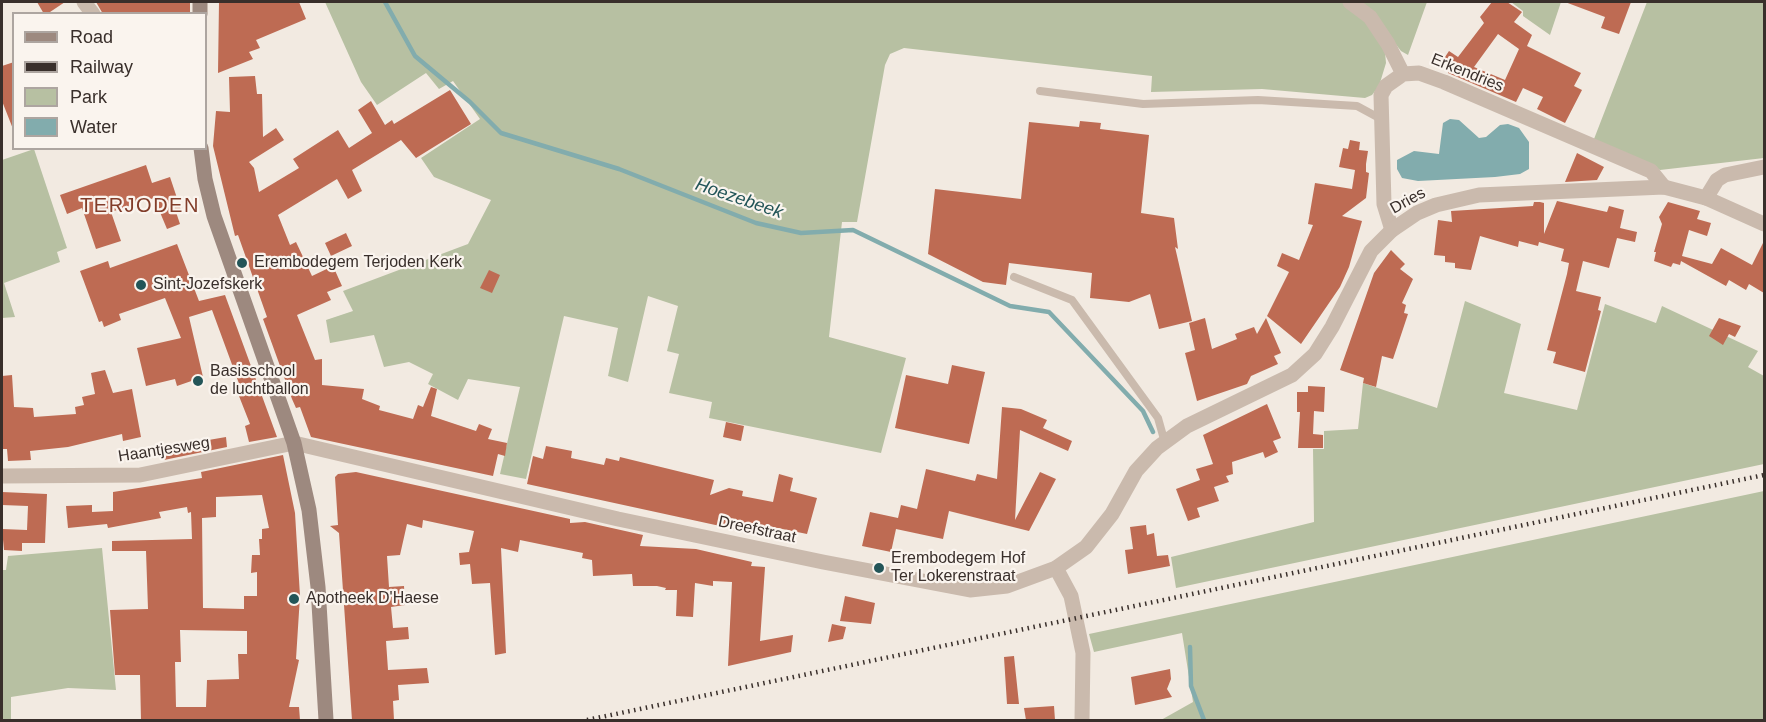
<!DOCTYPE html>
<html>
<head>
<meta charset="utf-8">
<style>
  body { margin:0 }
  #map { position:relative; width:1766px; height:722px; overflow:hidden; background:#f2eae1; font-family:Arial,sans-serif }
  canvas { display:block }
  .frame { position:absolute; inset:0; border:3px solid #392f2b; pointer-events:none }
  .legend { position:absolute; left:12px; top:12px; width:195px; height:138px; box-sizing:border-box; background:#faf4ee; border:2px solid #ada5a0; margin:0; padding:8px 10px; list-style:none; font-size:18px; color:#392f2b }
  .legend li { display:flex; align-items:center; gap:12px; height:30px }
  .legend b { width:30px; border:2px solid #ada5a0 }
</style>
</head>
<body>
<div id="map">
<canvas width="1766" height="722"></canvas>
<div class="frame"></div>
<ul class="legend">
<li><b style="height:8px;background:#9d897f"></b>Road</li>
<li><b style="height:8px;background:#392f2b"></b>Railway</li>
<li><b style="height:16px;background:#b7c0a2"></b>Park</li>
<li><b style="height:16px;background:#82acad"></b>Water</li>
</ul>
</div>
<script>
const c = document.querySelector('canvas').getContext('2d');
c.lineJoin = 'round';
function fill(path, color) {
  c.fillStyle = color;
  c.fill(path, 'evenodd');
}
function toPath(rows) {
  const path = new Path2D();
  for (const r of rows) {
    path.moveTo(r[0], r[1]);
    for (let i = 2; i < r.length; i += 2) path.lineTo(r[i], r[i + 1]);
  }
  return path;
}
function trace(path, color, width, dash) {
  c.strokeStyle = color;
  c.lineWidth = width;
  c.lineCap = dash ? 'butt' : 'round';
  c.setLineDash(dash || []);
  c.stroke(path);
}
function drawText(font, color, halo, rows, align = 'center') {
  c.font = font + ' Arial,sans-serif';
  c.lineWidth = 4.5;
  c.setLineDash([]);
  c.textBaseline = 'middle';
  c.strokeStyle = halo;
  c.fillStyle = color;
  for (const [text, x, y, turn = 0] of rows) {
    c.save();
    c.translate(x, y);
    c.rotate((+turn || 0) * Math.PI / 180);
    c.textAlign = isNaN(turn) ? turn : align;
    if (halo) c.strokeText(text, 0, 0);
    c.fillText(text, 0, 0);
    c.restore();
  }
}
fill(toPath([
  [325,2,1342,2,1369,24,1385,52,1386,63,1379,86,1372,95,1365,98,1262,89,1151,92,1152,76,904,48,890,54,885,65,857,222,842,222,829,337,906,358,881,453,709,418,712,402,669,393,679,354,667,351,678,306,648,296,628,382,608,376,618,328,564,316,526,479,500,474,520,387,468,379,458,400,428,384,433,374,409,362,384,367,374,335,330,343,326,320,353,311,343,291,468,244,491,200,434,177,421,158,480,119,453,81,439,89,426,73,377,105,361,82],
  [1357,2,1427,2,1408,55,1401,51,1377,20],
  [1511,2,1561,2,1550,35,1523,16,1523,11],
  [1647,2,1764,2,1764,158,1660,170,1594,139],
  [34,149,67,248,57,252,60,262,4,283,15,317,2,318,2,160],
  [1465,301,1521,324,1504,393,1577,410,1605,304,1656,323,1662,306,1758,351,1748,367,1764,376,1764,464,1176,588,1171,557,1314,522,1313,449,1324,449,1324,431,1358,429,1363,383,1437,408],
  [1764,491,1764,720,1161,720,1193,702,1182,633,1094,652,1089,634],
  [102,548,116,690,68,688,11,697,11,720,2,720,2,570,6,570,8,556]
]), '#b7c0a2');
fill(toPath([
  [1450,119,1459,120,1479,138,1486,137,1500,125,1508,124,1519,128,1529,142,1529,169,1520,174,1495,177,1418,181,1402,178,1397,169,1397,160,1414,151,1439,154,1443,123]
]), '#82acad');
trace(toPath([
  [385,2,415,56,470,102,501,133,619,169,756,223,801,233,853,230,1010,306,1049,312,1143,411,1153,432],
  [1190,647,1191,686,1204,720]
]), '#82acad', 4.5);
fill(toPath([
  [37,2,65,2,47,14,44,14],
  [96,2,190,2,190,14,103,14],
  [219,2,299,2,306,19,256,40,260,48,249,52,253,59,218,73],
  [1492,2,1507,2,1522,12,1514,22,1532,35,1527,46,1581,73,1574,86,1582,90,1565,123,1537,109,1543,97,1523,88,1516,102,1448,73,1452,67,1443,60,1449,51,1458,57,1484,23,1480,17],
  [1498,34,1519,49,1505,80,1474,67],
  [1565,2,1631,2,1619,34,1601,28,1605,17],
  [14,62,14,129,13,129,2,101,2,66],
  [255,76,257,94,262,94,263,137,276,128,284,140,249,162,254,168,259,192,299,168,293,159,338,130,349,148,372,133,358,110,371,101,385,125,392,120,394,124,450,90,471,124,416,158,401,140,352,170,362,191,348,199,337,179,278,215,290,245,296,242,312,276,333,266,342,286,327,292,331,300,297,315,315,360,322,359,322,385,364,389,362,399,380,406,379,410,413,419,418,405,423,407,431,387,437,389,431,416,476,431,479,424,492,429,488,439,507,443,505,456,498,454,493,476,311,437,300,407,296,408,292,399,263,319,267,317,238,235,235,236,213,146,216,111,230,112,229,77],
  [1080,121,1101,123,1100,129,1149,135,1141,213,1174,218,1178,249,1175,247,1192,321,1159,329,1150,294,1129,302,1090,298,1092,273,1009,263,1006,285,983,282,928,254,935,189,1021,199,1029,122,1079,127],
  [1350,140,1360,142,1359,150,1368,151,1366,164,1366,172,1369,173,1366,198,1342,216,1362,221,1349,267,1340,287,1301,344,1267,316,1289,272,1277,266,1282,253,1299,260,1313,225,1308,224,1315,183,1352,189,1355,170,1339,167,1343,148,1348,149],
  [1577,153,1604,167,1597,180,1565,182],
  [146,165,152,183,170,177,181,210,176,212,180,224,167,229,154,198,111,212,121,241,96,249,82,208,67,214,60,195],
  [1557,201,1607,212,1609,206,1624,210,1620,228,1637,232,1635,242,1617,238,1609,268,1583,261,1576,291,1601,297,1598,310,1601,311,1585,372,1553,363,1556,352,1547,350,1567,274,1569,263,1561,261,1564,249,1539,242,1538,246,1519,241,1518,247,1480,236,1471,270,1455,268,1455,263,1445,262,1445,256,1434,255,1438,220,1452,222,1451,211,1533,206,1534,202,1540,202,1544,203,1544,234],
  [1668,202,1700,211,1697,219,1711,223,1707,236,1689,230,1682,256,1712,264,1721,248,1752,265,1764,241,1764,293,1749,284,1746,290,1729,280,1726,286,1681,261,1680,265,1673,263,1671,267,1654,261,1656,252,1654,252,1662,224,1659,217],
  [346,233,352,246,331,256,325,243],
  [177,244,199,301,225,295,277,437,249,442,245,426,250,424,237,391,241,389,212,310,189,317,203,377,177,386,175,379,146,386,137,348,181,338,165,298,119,314,121,320,104,327,102,321,99,322,80,271,108,261,110,268],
  [1391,250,1405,264,1400,269,1413,279,1402,303,1406,305,1404,313,1408,314,1393,359,1382,356,1376,387,1363,383,1364,378,1340,370,1374,273],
  [489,270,500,275,492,293,480,288],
  [1205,318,1212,349,1237,339,1235,334,1254,327,1257,334,1266,318,1281,353,1274,356,1278,364,1251,376,1247,384,1197,401,1185,353,1195,350,1189,323],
  [1719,318,1741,326,1735,337,1729,334,1723,345,1709,336],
  [952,365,985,372,969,444,895,428,906,375,948,384],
  [105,370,113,393,132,389,141,437,123,441,122,434,68,447,30,451,31,460,8,461,7,449,3,449,2,376,12,375,14,407,33,408,34,417,76,414,75,407,84,405,82,397,95,394,91,373],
  [1308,386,1325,387,1324,412,1314,411,1313,434,1323,435,1323,448,1298,448,1300,412,1297,412,1297,392,1308,392],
  [1267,404,1281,438,1273,441,1278,452,1265,458,1263,452,1232,462,1233,474,1226,476,1229,482,1214,487,1219,501,1197,508,1200,517,1188,521,1176,489,1200,480,1196,469,1213,464,1203,435],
  [1002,407,1021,409,1047,420,1043,428,1072,441,1068,451,1020,430,1015,520,1040,472,1056,479,1029,531,949,511,943,539,896,529,891,552,862,546,870,512,898,518,901,505,917,509,926,469,975,481,977,474,997,479],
  [726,422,744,426,741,441,723,437],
  [226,437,227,447,164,460,162,448],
  [546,446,572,451,571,458,604,465,606,458,619,461,620,457,714,480,710,495,729,488,743,491,742,496,773,502,779,474,793,478,790,491,817,498,807,534,768,526,766,536,527,484,533,456,543,459],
  [283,455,295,513,300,596,296,659,299,660,289,707,299,707,300,720,141,720,140,675,115,675,110,610,148,609,146,551,112,551,112,541,192,539,191,512,188,513,187,507,159,512,161,518,108,528,107,524,68,528,66,506,92,505,92,512,113,511,113,492,202,478,201,472],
  [262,495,269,528,262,529,262,539,259,539,260,555,252,555,251,573,257,572,257,596,244,596,244,609,203,608,202,518,216,517,216,497],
  [180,630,247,631,247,654,238,654,239,679,207,680,206,707,176,707,175,662,181,662],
  [356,472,570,519,570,523,585,522,643,535,640,546,696,549,752,562,751,566,765,567,760,641,793,635,791,652,728,666,732,582,713,581,713,586,695,583,693,617,676,616,677,590,665,590,666,588,657,586,633,586,632,574,593,576,592,560,582,558,583,553,520,540,518,552,501,548,506,653,495,655,490,583,472,584,470,564,460,565,459,553,469,552,474,531,423,520,422,528,407,524,400,555,387,556,389,587,404,586,405,605,391,607,393,628,408,627,409,639,386,641,388,670,427,668,429,683,398,685,399,700,393,701,394,720,352,720,339,533,330,526,338,525,335,477,338,474],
  [2,492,47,494,45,543,22,543,22,551,4,550,2,529,27,530,28,506,2,505],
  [1146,525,1147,535,1154,533,1157,556,1168,555,1170,566,1128,574,1125,550,1133,549,1130,527],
  [845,596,875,603,871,624,840,621],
  [832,624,846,627,843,639,828,642],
  [1014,656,1019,704,1007,704,1004,657],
  [1170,669,1171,679,1167,689,1172,697,1135,705,1131,677],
  [1054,706,1055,720,1026,720,1024,708]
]), '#be6b53');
trace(toPath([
  [1040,91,1143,104,1258,100,1357,106,1381,119],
  [1014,277,1072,300,1158,418,1165,443]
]), '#cabaad', 8);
trace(toPath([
  [84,2,93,14],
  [1350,2,1370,17,1388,44,1403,74],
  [1706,198,1717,180,1725,175,1764,167],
  [1392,230,1384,204,1381,95,1386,86,1403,74,1419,73,1444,82,1651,171,1664,187],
  [2,476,140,475,294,443],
  [1056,568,1071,596,1083,653,1082,720]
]), '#cabaad', 15);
trace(toPath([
  [294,443,618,519,823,562,970,590,1007,586,1056,568,1086,547,1112,514,1136,471,1157,448,1187,426,1292,375,1315,354,1332,327,1371,251,1392,230,1417,213,1436,205,1479,195,1664,187,1706,198,1764,224]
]), '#cabaad', 15);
trace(toPath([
  [200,2,200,14],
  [201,148,205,179,214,216,294,443,309,510,318,587,326,720]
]), '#9d897f', 15);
trace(toPath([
  [587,720,1764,475]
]), '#392f2b', 4.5, [1.5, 4.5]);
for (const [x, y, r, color] of [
  [242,263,6,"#235558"],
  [141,285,6,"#235558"],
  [198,381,6,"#235558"],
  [879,568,6,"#235558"],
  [294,599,6,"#235558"]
]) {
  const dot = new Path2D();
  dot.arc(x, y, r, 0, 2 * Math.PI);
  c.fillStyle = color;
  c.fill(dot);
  trace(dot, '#faf4ee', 2);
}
drawText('16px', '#392f2b', '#faf4ee', [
  ["Erkendries",1467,73,22],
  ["Dries",1408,201,-29],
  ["Haantjesweg",164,450,-9],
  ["Dreefstraat",757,530,12]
]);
drawText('16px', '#392f2b', '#faf4ee', [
  ["Erembodegem Terjoden Kerk",254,263],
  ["Sint-Jozefskerk",153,285],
  ["Basisschool",210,372],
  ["de luchtballon",210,390],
  ["Erembodegem Hof",891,559],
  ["Ter Lokerenstraat",891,577],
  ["Apotheek D'Haese",306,599]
], 'left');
drawText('italic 18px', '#235558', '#faf4ee', [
  ["Hoezebeek",739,199,19]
]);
c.letterSpacing = '1.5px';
drawText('20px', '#823d2a', '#faf4ee', [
  ["TERJODEN",140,206]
]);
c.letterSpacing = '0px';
</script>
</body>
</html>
